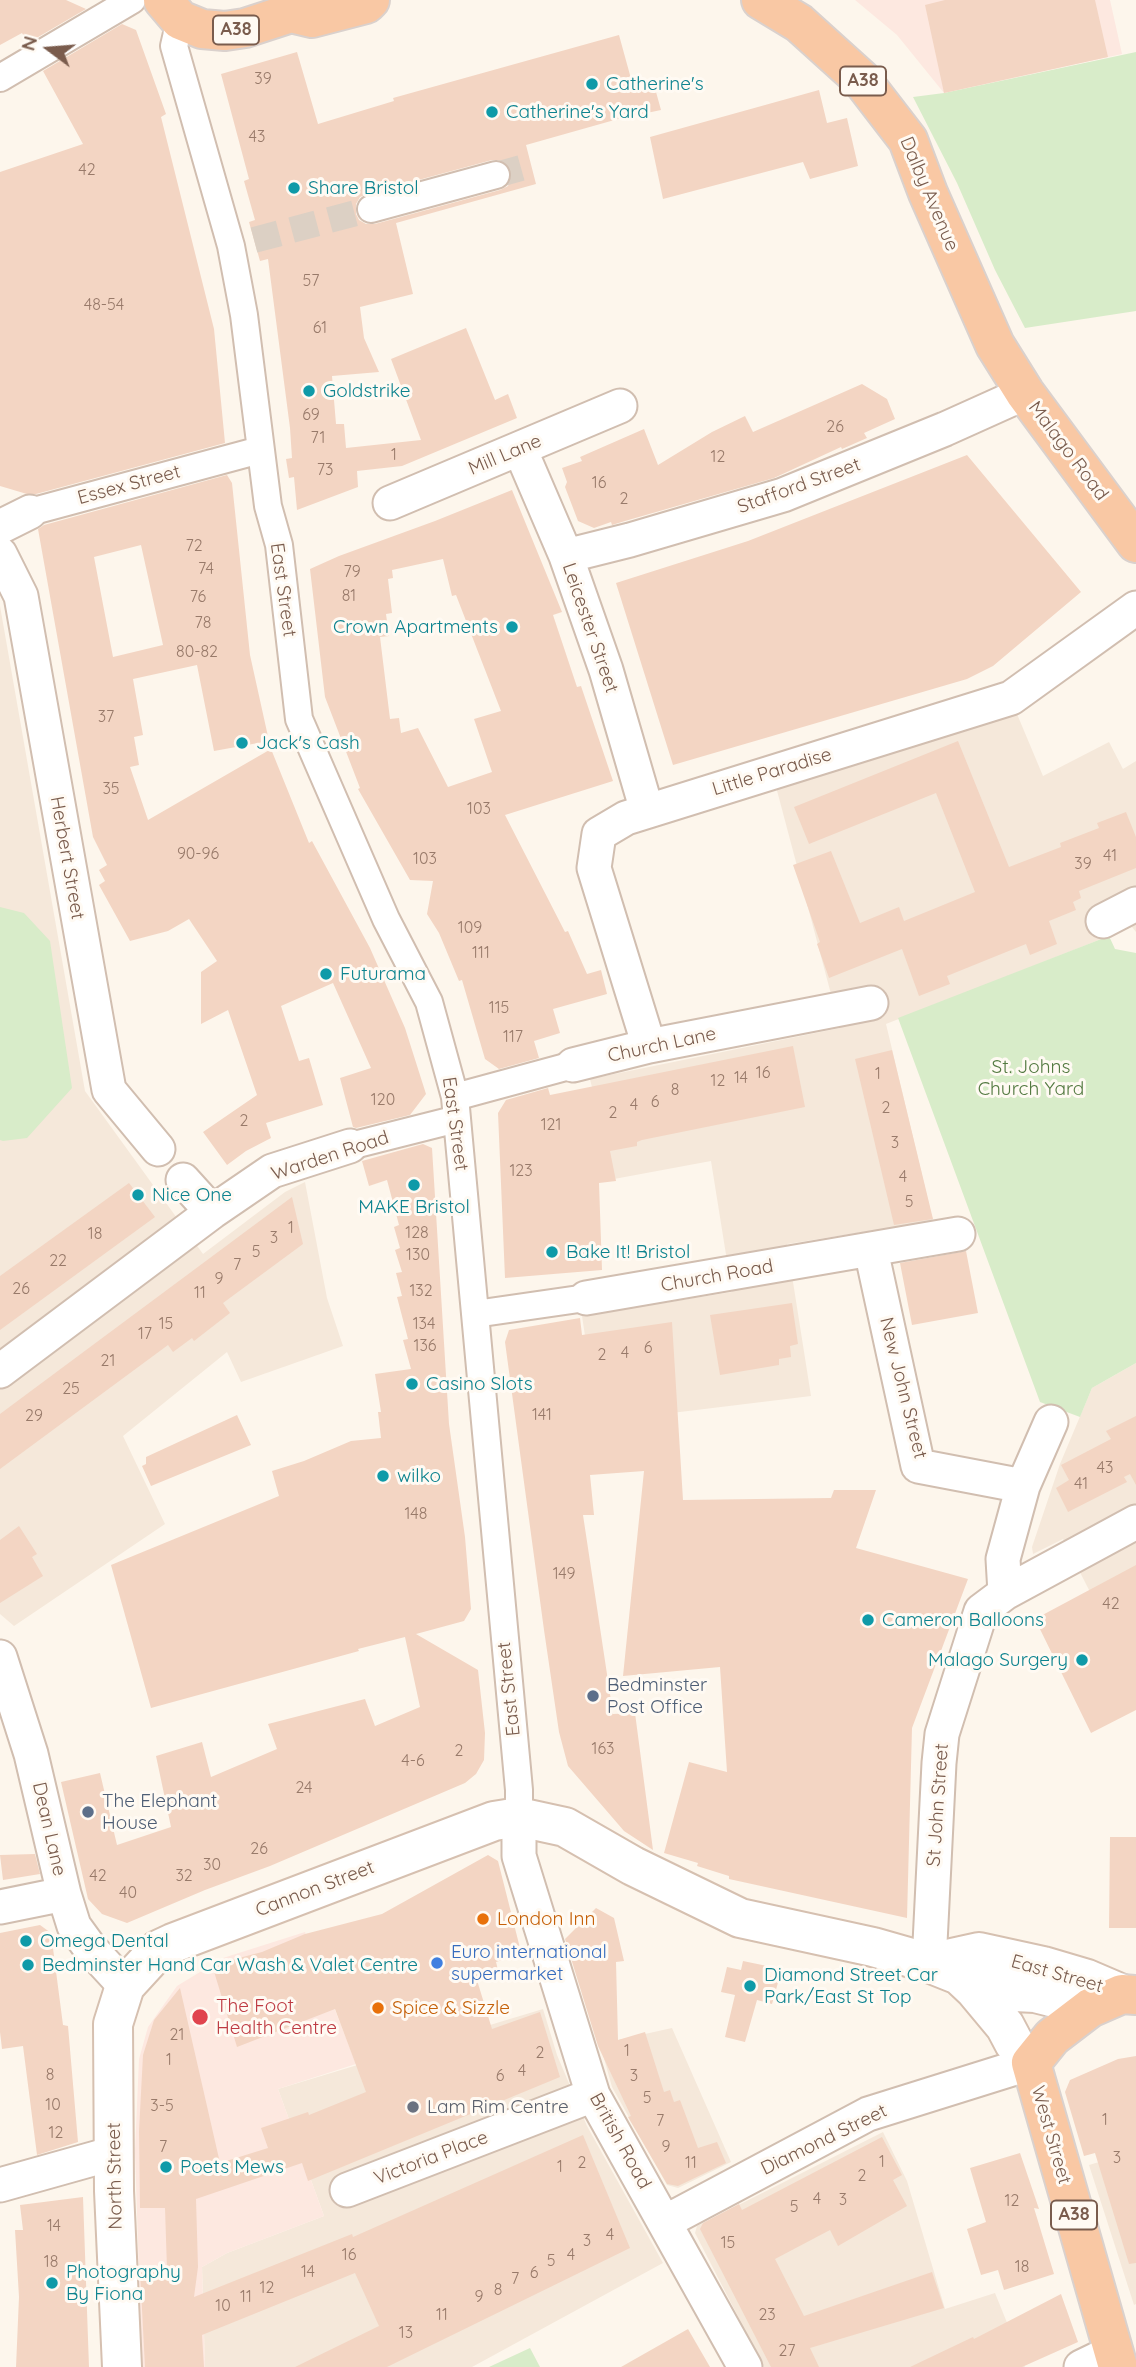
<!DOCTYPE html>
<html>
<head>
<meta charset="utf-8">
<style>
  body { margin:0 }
  #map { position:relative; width:1136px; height:2367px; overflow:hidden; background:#fdf6ec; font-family:Quicksand,sans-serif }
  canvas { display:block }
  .north { position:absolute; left:14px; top:14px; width:70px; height:70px; -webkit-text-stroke:5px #fffaf3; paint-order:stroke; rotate:286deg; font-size:19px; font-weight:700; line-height:28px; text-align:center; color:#7a5c4d }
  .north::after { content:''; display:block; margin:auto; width:24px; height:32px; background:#7a5c4d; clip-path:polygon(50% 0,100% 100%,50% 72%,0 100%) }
</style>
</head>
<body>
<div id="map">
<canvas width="1136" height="2367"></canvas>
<div class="north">N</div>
</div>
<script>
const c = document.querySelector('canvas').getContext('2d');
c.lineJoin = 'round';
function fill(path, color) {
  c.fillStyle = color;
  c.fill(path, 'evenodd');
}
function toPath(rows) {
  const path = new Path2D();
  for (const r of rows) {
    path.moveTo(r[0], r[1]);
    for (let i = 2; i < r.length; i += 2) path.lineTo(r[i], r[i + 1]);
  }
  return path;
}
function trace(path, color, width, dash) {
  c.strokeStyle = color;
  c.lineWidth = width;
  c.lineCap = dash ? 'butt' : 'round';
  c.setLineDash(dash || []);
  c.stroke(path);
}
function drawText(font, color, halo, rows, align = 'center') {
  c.font = font + ' Quicksand,sans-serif';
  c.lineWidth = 6;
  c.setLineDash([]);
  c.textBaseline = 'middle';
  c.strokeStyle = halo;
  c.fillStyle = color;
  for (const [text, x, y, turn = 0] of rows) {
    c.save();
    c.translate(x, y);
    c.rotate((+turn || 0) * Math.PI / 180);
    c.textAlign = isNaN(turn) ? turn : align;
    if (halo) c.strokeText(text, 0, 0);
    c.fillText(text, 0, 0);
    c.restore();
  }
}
fill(toPath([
  [0,606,85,1091,203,1254,285,1192,305,1182,327,1298,343,1346,241,1382,227,1352,123,1436,165,1524,14,1626,0,1614],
  [1017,714,1043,776,1109,742,1123,769,1136,761,1136,932,1132,927,886,1024,933,1221,787,1244,811,1396,598,1422,582,1316,732,1292,711,1161,614,1179,590,1079,840,1028,775,783],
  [1136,1363,1136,1682,1063,1539,1033,1554,1032,1547,1060,1464,1092,1388],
  [543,2009,557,2055,587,2126,663,2263,472,2367,205,2367,202,2267,227,2253,324,2216,278,2089],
  [672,2028,731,2162,678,2188,667,2185,612,2087,600,2044],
  [883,2132,907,2181,945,2309,995,2293,1025,2367,764,2367,695,2233,697,2226],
  [1136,2151,1136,2304,1134,2305,1089,2165]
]), '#f5e8da');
fill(toPath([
  [855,0,1110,0,1122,54,944,93,897,35],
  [305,1932,356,2064,278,2089,324,2216,227,2253,202,2267,205,2367,142,2367,135,2151,139,2059,148,2027,177,1986,223,1958]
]), '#fde8e0');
fill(toPath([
  [1136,52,1136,311,1025,328,995,270,957,183,913,97,944,93],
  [0,907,24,913,50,941,72,1088,27,1138,3,1141,0,1140],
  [1109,936,1115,949,1136,953,1136,1363,1092,1388,1080,1417,1040,1402,898,1018],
  [530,2348,540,2367,489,2367]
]), '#d8ecc9');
fill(toPath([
  [0,0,66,0,86,9,28,43,22,33,0,45],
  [945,0,1095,0,1108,57,944,93,925,5],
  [122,24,136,30,166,114,161,117,214,329,225,443,36,494,27,494,0,486,0,172,83,144,43,71],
  [619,35,633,86,653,81,661,110,618,119,526,145,536,184,396,223,413,294,360,307,364,338,379,372,332,376,336,424,344,424,346,448,421,440,391,359,466,328,495,400,508,394,517,418,402,466,357,471,358,487,297,510,294,477,289,478,286,459,292,458,290,428,268,259,260,261,249,222,255,220,244,181,249,179,221,74,297,52,318,124,394,101,393,98],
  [492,160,499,160,507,163,511,172,511,178,508,186,500,190,375,224,366,224,359,220,356,214,356,204,360,197,367,194],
  [819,90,827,123,847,118,858,166,810,179,803,162,663,199,650,137],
  [862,384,887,399,895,419,864,433,867,438,842,449,841,447,774,478,625,521,612,525,611,522,594,528,578,521,565,487,567,482,562,468,582,461,580,457,644,429,658,465,712,432,745,416,753,432],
  [967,455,1081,592,993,666,967,679,673,765,616,583,748,541],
  [227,475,232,483,250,655,269,741,214,751,197,665,133,679,143,735,134,737,139,765,130,767,148,820,271,749,309,843,312,841,370,948,405,1028,426,1094,410,1115,356,1128,353,1127,340,1078,371,1068,333,983,281,1006,299,1061,309,1058,323,1105,266,1123,271,1138,246,1151,227,1165,203,1132,257,1095,228,1010,201,1024,201,972,217,961,189,919,168,931,130,941,99,885,105,881,99,870,107,865,93,837,38,529,44,525],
  [141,545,163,645,113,657,94,557],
  [512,490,562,612,553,615,577,687,581,686,613,781,505,815,565,932,568,931,587,974,601,970,607,994,553,1009,560,1033,534,1041,539,1058,499,1069,485,1059,462,980,459,981,439,933,427,914,433,881,410,880,358,789,360,788,325,697,310,569,339,556,435,521],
  [443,559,452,596,456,595,501,711,474,719,492,772,448,787,418,728,401,733,399,718,390,719,380,637,389,636,386,614,392,613,388,579,393,578,392,570],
  [958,741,1009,867,1061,847,1060,843,1099,828,1097,823,1126,812,1136,837,1136,868,1079,891,1081,898,1073,902,1076,910,1049,921,1057,944,1030,955,1026,944,947,976,950,984,919,996,902,949,829,978,817,944,820,942,793,865,831,851,860,923,899,907,904,921,975,892,936,793,809,844,794,807],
  [793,1046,805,1107,642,1140,637,1142,637,1146,610,1151,616,1181,599,1183,602,1270,505,1278,498,1113,506,1100,548,1088,550,1095],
  [892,1050,933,1219,894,1225,855,1059],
  [423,1144,432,1148,449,1424,465,1537,471,1609,464,1621,416,1634,478,1670,485,1733,484,1760,476,1774,465,1783,270,1866,205,1890,127,1923,102,1914,88,1899,61,1782,100,1773,117,1845,171,1827,156,1756,202,1742,211,1777,277,1749,268,1724,365,1699,375,1726,420,1707,405,1637,358,1649,359,1651,151,1708,111,1565,279,1496,272,1471,304,1461,351,1441,381,1438,378,1412,381,1412,375,1374,411,1369,403,1340,408,1339,397,1297,402,1296,396,1273,402,1272,395,1250,400,1248,394,1227,399,1225,387,1180,369,1186,362,1161],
  [129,1183,155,1217,0,1330,0,1276],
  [292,1197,303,1244,223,1303,230,1313,194,1341,192,1338,173,1352,168,1345,0,1469,0,1414],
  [966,1251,978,1313,912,1325,900,1263],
  [792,1303,798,1344,790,1346,791,1357,779,1359,779,1365,720,1375,710,1315],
  [580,1318,582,1335,672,1322,683,1500,831,1498,834,1490,876,1490,856,1548,968,1579,912,1728,907,1918,729,1879,729,1876,697,1866,698,1863,664,1853,689,1762,727,1772,720,1667,623,1676,644,1471,590,1475,594,1515,583,1515,613,1714,635,1713,653,1850,624,1831,568,1766,559,1732,544,1630,505,1342,509,1330],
  [237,1415,251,1445,151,1486,142,1466,146,1464,146,1457],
  [1136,1416,1136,1485,1130,1474,1124,1477,1127,1482,1068,1512,1056,1488,1069,1480,1061,1465,1111,1439,1106,1431],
  [19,1526,37,1554,32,1557,43,1576,0,1603,0,1540],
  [1136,1565,1136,1710,1091,1733,1035,1619],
  [1110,1837,1136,1837,1136,1928,1109,1928],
  [35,1854,40,1874,3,1880,0,1855],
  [488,1855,498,1861,520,1948,515,1950,517,1955,496,1962,498,1970,476,1977,492,2029,540,2012,560,2077,308,2181,302,2163,196,2199,198,2267,194,2297,352,2234,353,2237,583,2135,630,2248,387,2367,295,2367,379,2326,355,2273,202,2335,204,2367,145,2367,140,2271,167,2269,165,2208,140,2208,139,2131,143,2055,154,2020,180,1988,220,2163,268,2148,261,2128,308,2112,309,2115,366,2092,335,2009,237,2047,212,1965,262,1952,305,1934,382,1914],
  [596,1908,614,1918,624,1961,616,1962,618,2040,645,2032,664,2092,670,2090,674,2102,680,2100,698,2148,717,2142,726,2163,678,2186,667,2184,628,2117,631,2116,598,2046,565,1939],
  [40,1925,51,1933,63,2025,68,2026,78,2142,37,2155,23,2046,2,2049,0,2032,0,1933],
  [743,1961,767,1966,764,1975,779,1979,772,2004,757,2000,745,2042,725,2037,735,1995,721,1992,727,1967,741,1970],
  [1136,2056,1136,2263,1129,2264,1095,2153,1084,2156,1065,2092,1070,2080,1118,2059],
  [882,2137,902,2175,893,2180,907,2206,838,2246,830,2230,775,2259,804,2316,932,2272,944,2308,810,2348,819,2367,771,2367,700,2229,703,2223,739,2204,742,2210],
  [1020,2153,1039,2209,1034,2208,1054,2274,1004,2290,998,2270,981,2275,967,2229,986,2222,970,2168],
  [83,2197,89,2367,16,2367,19,2297,15,2230,23,2230,20,2205],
  [1061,2294,1078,2342,1022,2367,910,2367,973,2337,974,2339],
  [688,2329,710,2367,621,2367]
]), '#f3d5c3');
trace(toPath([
  [496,175,532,165],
  [254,240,371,209]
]), '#dcd0c4', 26, [26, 13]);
const pedestrian = toPath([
  [180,20,174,46,231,246,244,315,268,506,279,545,299,719,386,919,429,1002,455,1097,519,1790,519,1817],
  [0,78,132,0],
  [371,209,496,175],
  [30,512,260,450],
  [455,1097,573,1065],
  [350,1146,457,1119],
  [475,1314,586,1298]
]);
const minor = toPath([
  [520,449,566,556,606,670,647,811],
  [390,503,620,406],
  [0,527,30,512],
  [0,554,21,596,109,1090,158,1149],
  [566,556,630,540,783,495,945,429,1025,393],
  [1103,921,1136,904],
  [649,1046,594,868,599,834,626,818,1011,698,1136,608],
  [573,1065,649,1046,871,1003],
  [183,1180,212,1212],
  [871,1250,918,1466,1023,1486],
  [586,1298,958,1234],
  [0,1371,212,1212,272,1171,350,1146],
  [1005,1593,1003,1559,1023,1486,1051,1422],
  [0,1657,31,1754,64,1894,74,1926,90,1948,125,1986],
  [519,1817,519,1856,593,2095,745,2367],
  [0,1907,64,1894],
  [929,1963,939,1763,942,1734,981,1611,1005,1593,1136,1522],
  [0,2185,114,2153],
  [347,2190,593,2095],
  [665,2222,868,2114,1031,2063],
  [1081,2367,1112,2352]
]);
const secondary = toPath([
  [929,1963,979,1952,1043,1966,1087,1979,1122,1994],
  [975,1990,1035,1993,1059,1999,1109,1995],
  [122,2367,114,2191,113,2024,125,1986,158,1950,173,1943,494,1821,519,1817,565,1827,633,1866,740,1918,873,1947,929,1963,959,1975,975,1990,1005,2026,1014,2043,1031,2063]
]);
const trunk = toPath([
  [163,0,180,20,202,29,225,31,245,28,291,13,312,0],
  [761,0,799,23,861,79,908,140,928,193,995,345,1025,393,1136,543],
  [291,13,312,18,366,4,370,0],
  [1118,2367,1031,2063,1052,2037,1090,2008,1122,1994,1136,1995]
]);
trace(pedestrian, '#d1beb0', 30);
trace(minor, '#d1beb0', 37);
trace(secondary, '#d6c0b0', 42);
trace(trunk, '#dad1cd', 42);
trace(pedestrian, '#fff', 26);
trace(minor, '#fff', 33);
trace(secondary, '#fff', 38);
trace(trunk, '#f9c8a4', 38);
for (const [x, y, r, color] of [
  [592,84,7,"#0f9aa8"],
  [492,112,7,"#0f9aa8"],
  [294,188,7,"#0f9aa8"],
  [309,391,7,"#0f9aa8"],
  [512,627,7,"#0f9aa8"],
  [242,743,7,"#0f9aa8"],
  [326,974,7,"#0f9aa8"],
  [414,1185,7,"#0f9aa8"],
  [138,1195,7,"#0f9aa8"],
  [552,1252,7,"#0f9aa8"],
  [412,1384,7,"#0f9aa8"],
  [383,1476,7,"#0f9aa8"],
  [868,1620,7,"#0f9aa8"],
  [1082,1660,7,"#0f9aa8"],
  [593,1696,7,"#5c6f8a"],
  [88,1812,7,"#5c6f8a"],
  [483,1919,7,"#e8710a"],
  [26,1941,7,"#0f9aa8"],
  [437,1963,7,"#3f7fe0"],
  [28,1965,7,"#0f9aa8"],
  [750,1986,7,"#0f9aa8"],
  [378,2008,7,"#e8710a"],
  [200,2017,9,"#e0444e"],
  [413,2107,7,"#6b7280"],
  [166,2167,7,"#0f9aa8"],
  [52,2283,7,"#0f9aa8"]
]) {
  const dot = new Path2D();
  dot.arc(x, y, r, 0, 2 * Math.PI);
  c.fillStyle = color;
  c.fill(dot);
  trace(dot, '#fffaf3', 2.5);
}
drawText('16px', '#987a6a', null, [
  ["39",263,79],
  ["43",257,137],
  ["42",87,170],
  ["57",311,281],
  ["48-54",104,305],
  ["61",320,328],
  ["69",311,415],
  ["26",835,427],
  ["71",318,438],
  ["1",394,455],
  ["12",718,457],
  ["73",325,470],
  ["16",599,483],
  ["2",624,499],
  ["72",194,546],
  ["74",206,569],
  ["79",352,572],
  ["81",349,596],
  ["76",198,597],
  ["78",203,623],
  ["80-82",197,652],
  ["37",106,717],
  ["35",111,789],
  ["103",479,809],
  ["90-96",198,854],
  ["41",1110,856],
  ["103",425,859],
  ["39",1083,864],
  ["109",470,928],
  ["111",481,953],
  ["115",499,1008],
  ["117",513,1037],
  ["16",763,1073],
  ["1",878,1074],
  ["14",741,1078],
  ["12",718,1081],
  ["8",675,1090],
  ["120",383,1100],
  ["6",655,1102],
  ["4",634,1105],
  ["2",886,1108],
  ["2",613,1113],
  ["2",244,1121],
  ["121",551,1125],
  ["3",895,1143],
  ["123",521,1171],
  ["4",903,1177],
  ["5",909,1202],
  ["1",291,1228],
  ["128",417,1233],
  ["18",95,1234],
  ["3",274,1238],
  ["5",256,1252],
  ["130",418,1255],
  ["22",58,1261],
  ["7",237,1265],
  ["9",219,1279],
  ["26",21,1289],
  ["132",421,1291],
  ["11",200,1293],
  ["15",166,1324],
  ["134",424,1324],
  ["17",145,1334],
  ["136",425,1346],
  ["6",648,1348],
  ["4",625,1353],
  ["2",602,1355],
  ["21",108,1361],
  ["25",71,1389],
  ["141",542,1415],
  ["29",34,1416],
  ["43",1105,1468],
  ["41",1081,1484],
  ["148",416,1514],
  ["149",564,1574],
  ["42",1111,1604],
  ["163",603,1749],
  ["2",459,1751],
  ["4-6",413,1761],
  ["24",304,1788],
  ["26",259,1849],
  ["30",212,1865],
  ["42",98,1876],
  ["32",184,1876],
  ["40",128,1893],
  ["21",177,2035],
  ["1",627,2051],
  ["2",540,2053],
  ["1",169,2060],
  ["4",522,2071],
  ["8",50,2075],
  ["6",500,2076],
  ["3",634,2076],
  ["5",647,2098],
  ["10",53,2105],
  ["3-5",162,2106],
  ["1",1105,2120],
  ["7",660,2121],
  ["12",56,2133],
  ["7",163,2147],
  ["9",666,2147],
  ["3",1117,2158],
  ["1",882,2162],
  ["2",582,2163],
  ["11",691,2163],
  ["1",560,2167],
  ["2",862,2176],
  ["4",817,2199],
  ["3",843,2200],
  ["12",1012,2201],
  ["5",794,2207],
  ["14",54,2226],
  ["4",610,2235],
  ["3",587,2241],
  ["15",728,2243],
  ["16",349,2255],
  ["4",571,2255],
  ["5",551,2261],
  ["18",51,2262],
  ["18",1022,2267],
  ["14",308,2272],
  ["6",534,2273],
  ["7",515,2279],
  ["12",267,2288],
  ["8",498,2290],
  ["11",246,2297],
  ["9",479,2297],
  ["10",223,2306],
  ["11",442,2315],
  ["23",767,2315],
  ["13",406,2333],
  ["27",787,2351]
]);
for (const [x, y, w] of [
  [236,30,46],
  [863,81,46],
  [1074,2215,46]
]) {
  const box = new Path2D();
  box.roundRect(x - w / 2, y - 14.5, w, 29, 5);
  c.fillStyle = '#fffaf3';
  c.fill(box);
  trace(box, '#7a5c4d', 2);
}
drawText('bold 18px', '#7a5c4d', null, [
  ["A38",236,30],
  ["A38",863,81],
  ["A38",1074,2215]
]);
drawText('19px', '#0d838f', '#fffaf3', [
  ["Catherine's",606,84],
  ["Catherine's Yard",506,112],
  ["Share Bristol",308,188],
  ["Goldstrike",323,391],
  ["Crown Apartments",498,627,"right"],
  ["Jack's Cash",256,743],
  ["Futurama",340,974],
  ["Nice One",152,1195],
  ["MAKE Bristol",414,1207,"center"],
  ["Bake It! Bristol",566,1252],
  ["Casino Slots",426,1384],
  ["wilko",397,1476],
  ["Cameron Balloons",882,1620],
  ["Malago Surgery",1068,1660,"right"],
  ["Omega Dental",40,1941],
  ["Bedminster Hand Car Wash & Valet Centre",42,1965],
  ["Diamond Street Car",764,1975],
  ["Park/East St Top",764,1997],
  ["Poets Mews",180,2167],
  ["Photography",66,2272],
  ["By Fiona",66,2294]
], 'left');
drawText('19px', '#7a5c4d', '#fffaf3', [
  ["Dalby Avenue",929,194,67],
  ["Malago Road",1068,451,53],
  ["Mill Lane",505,455,-23],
  ["Essex Street",129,485,-15],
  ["Stafford Street",799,486,-20],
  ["East Street",283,590,82],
  ["Leicester Street",590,628,71],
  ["Little Paradise",772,772,-17],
  ["Herbert Street",67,858,80],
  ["Church Lane",662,1045,-12],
  ["East Street",455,1124,82],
  ["Warden Road",330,1156,-18],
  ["Church Road",717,1276,-10],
  ["New John Street",903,1388,76],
  ["East Street",509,1689,-96],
  ["St John Street",938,1805,-86],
  ["Dean Lane",49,1829,77],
  ["Cannon Street",315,1889,-21],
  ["East Street",1057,1974,16],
  ["West Street",1051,2135,74],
  ["Diamond Street",824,2140,-26],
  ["British Road",620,2141,61],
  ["Victoria Place",431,2158,-21],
  ["North Street",115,2176,-91]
]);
drawText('19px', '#537a41', '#fffaf3', [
  ["St. Johns",1031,1067],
  ["Church Yard",1031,1089]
]);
drawText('19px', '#4e5e75', '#fffaf3', [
  ["Bedminster",607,1685],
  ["Post Office",607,1707],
  ["The Elephant",102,1801],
  ["House",102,1823]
], 'left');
drawText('19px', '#c56008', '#fffaf3', [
  ["London Inn",497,1919],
  ["Spice & Sizzle",392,2008]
], 'left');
drawText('19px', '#366cbe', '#fffaf3', [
  ["Euro international",451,1952],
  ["supermarket",451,1974]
], 'left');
drawText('19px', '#be3a42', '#fffaf3', [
  ["The Foot",216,2006],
  ["Health Centre",216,2028]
], 'left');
drawText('19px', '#5b616d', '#fffaf3', [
  ["Lam Rim Centre",427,2107]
], 'left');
</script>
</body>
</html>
